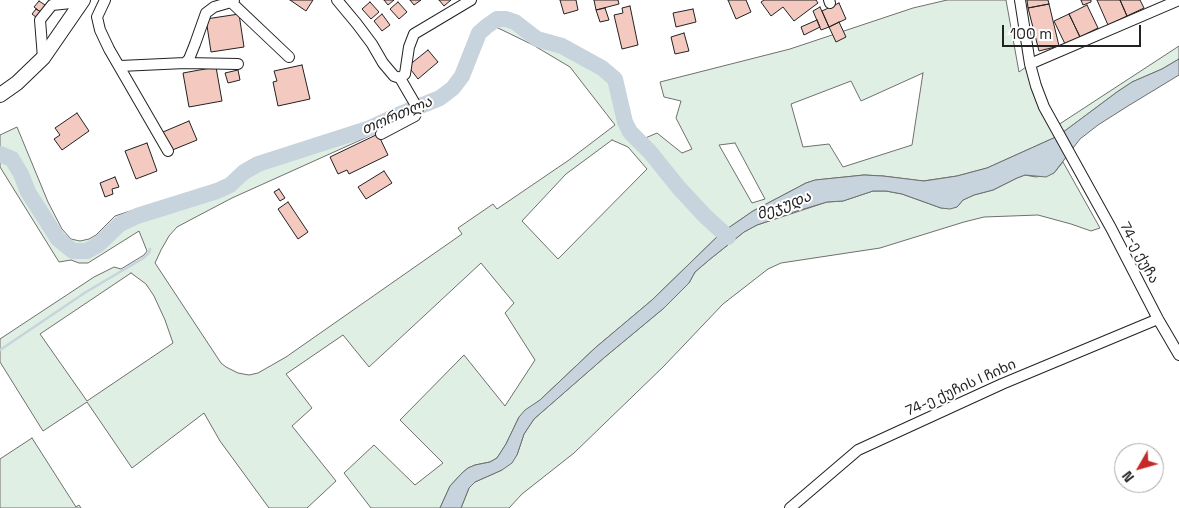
<!DOCTYPE html>
<html>
<head>
<meta charset="utf-8">
<style>
  body { margin:0 }
  #map { position:relative; width:1179px; height:508px; overflow:hidden; background:#fff; font-family:"Space Grotesk",sans-serif }
  canvas { display:block }
  .north { position:absolute; left:1114px; top:443px; width:50px; height:50px; box-sizing:border-box; background:#fff; border:1px solid #a7a7a7; border-radius:50%; rotate:232deg; font-size:14px; font-weight:700; line-height:20px; text-align:center; color:#222 }
  .north::after { content:''; display:block; margin:auto; width:18px; height:22px; background:#c62828; clip-path:polygon(50% 0,100% 100%,50% 72%,0 100%) }
  .scale { position:absolute; left:1002px; top:25px; width:139px; height:22px; box-sizing:border-box; border:2px solid #222; border-top:0; padding-left:6px; font-size:15px; line-height:18px; white-space:nowrap; color:#222; -webkit-text-stroke:4px #fff; paint-order:stroke }
</style>
</head>
<body>
<div id="map">
<canvas width="1179" height="508"></canvas>
<div class="north">N</div>
<div class="scale">100 m</div>
</div>
<script>
const c = document.querySelector('canvas').getContext('2d');
c.lineJoin = 'round';
function fill(path, color) {
  c.fillStyle = color;
  c.fill(path, 'evenodd');
}
function toPath(rows) {
  const path = new Path2D();
  for (const r of rows) {
    path.moveTo(r[0], r[1]);
    for (let i = 2; i < r.length; i += 2) path.lineTo(r[i], r[i + 1]);
  }
  return path;
}
function trace(path, color, width, dash) {
  c.strokeStyle = color;
  c.lineWidth = width;
  c.lineCap = dash ? 'butt' : 'round';
  c.setLineDash(dash || []);
  c.stroke(path);
}
function drawText(font, color, halo, rows, align = 'center') {
  c.font = font + ' "Space Grotesk","Noto Sans Georgian",sans-serif';
  c.lineWidth = 4;
  c.setLineDash([]);
  c.textBaseline = 'middle';
  c.strokeStyle = halo;
  c.fillStyle = color;
  for (const [text, x, y, turn = 0] of rows) {
    c.save();
    c.translate(x, y);
    c.rotate((+turn || 0) * Math.PI / 180);
    c.textAlign = isNaN(turn) ? turn : align;
    if (halo) c.strokeText(text, 0, 0);
    c.fillText(text, 0, 0);
    c.restore();
  }
}
const green = toPath([
  [947,0,1006,0,1019,72,1030,64,1055,127,1179,46,1179,59,1162,69,1132,82,1117,92,1058,136,987,168,957,176,923,181,883,176,864,175,816,180,806,183,753,211,721,233,652,300,595,348,540,400,519,417,506,444,497,458,490,462,475,465,468,468,462,473,450,486,440,508,371,508,344,473,374,445,415,485,443,463,400,420,464,355,505,406,535,360,505,313,514,303,481,263,369,367,343,335,286,374,312,408,292,426,336,481,307,508,269,508,220,441,204,413,132,468,87,402,43,431,0,362,0,339,94,277,114,267,121,269,144,255,147,251,139,231,88,263,79,263,71,260,59,262,0,167,0,135,17,127,48,202,62,229,71,239,80,241,89,239,96,235,115,216,130,211,147,207,150,212,217,191,230,185,244,172,258,164,370,128,398,115,440,98,453,88,462,76,479,33,487,26,497,19,506,19,515,22,537,39,562,46,608,72,615,79,618,93,621,93,636,132,643,139,657,133,682,153,692,149,676,118,681,101,664,97,660,82,790,49,913,8,947,0],
  [496,27,533,45,570,67,615,125,569,160,497,209,493,204,458,228,462,234,286,357,258,373,249,375,238,373,226,367,221,363,155,263,161,250,169,236,177,227,192,219,232,198,385,129,455,94,464,83,473,64,479,47,484,36,489,31,496,27],
  [923,73,912,145,843,167,829,144,803,147,791,104,851,81,861,101,923,73],
  [612,140,628,147,647,169,558,259,522,221,566,174,612,140],
  [735,143,765,199,752,203,719,145,735,143],
  [131,273,146,284,154,296,165,320,173,343,87,401,40,334,131,273],
  [1063,162,1100,228,1091,231,1071,224,1038,215,984,217,964,222,880,248,781,263,768,269,723,304,664,366,574,453,522,494,509,508,461,508,469,488,475,482,502,470,517,455,524,434,534,419,605,357,664,308,689,283,695,272,709,260,744,232,757,225,827,202,843,201,873,191,886,191,902,194,941,208,957,207,963,200,974,195,993,190,1017,178,1025,175,1036,177,1054,173,1063,162],
  [32,438,76,507,79,505,81,508,0,508,0,459,32,438]
]);
fill(green, '#e0efe3');
trace(green, '#6f6f6f', 1);
const water = toPath([
  [1179,59,1179,75,1128,106,1098,125,1080,139,1054,173,1046,177,1025,175,1017,178,993,190,974,195,963,200,957,207,950,209,941,208,902,194,886,191,873,191,843,201,827,202,797,211,775,219,757,225,744,232,709,260,695,272,689,283,664,308,605,357,534,419,524,434,517,455,512,463,502,470,475,482,469,488,461,508,440,508,450,486,462,473,468,468,475,465,490,462,497,458,506,444,519,417,525,410,540,400,595,348,652,300,721,233,753,211,806,183,815,180,864,175,883,176,924,181,957,176,987,168,1058,136,1117,92,1132,82,1162,69,1179,59]
]);
fill(water, '#c7d3dd');
trace(water, '#6f6f6f', 1);
trace(toPath([
  [0,350,86,292,142,259,149,253,150,249]
]), '#c7d3dd', 2.5);
trace(toPath([
  [0,154,12,159,21,174,28,192,58,239,73,251,87,251,99,244,120,224,137,216,217,191,230,185,244,172,258,164,370,128,398,115,440,98,453,88,462,76,479,33,487,26,497,19,506,19,515,22,537,39,562,46,571,51,602,68,615,79,625,122,630,132,650,152,679,188,705,216,728,237]
]), '#c7d3dd', 16);
const building = toPath([
  [290,0,313,0,306,11,290,0],
  [384,0,394,0,388,5,384,0],
  [410,0,421,0,414,5,410,0],
  [439,0,451,0,444,6,439,0],
  [560,0,576,0,578,10,564,14,560,0],
  [594,0,618,0,619,4,596,10,594,0],
  [728,0,746,0,751,12,736,19,728,0],
  [764,0,816,0,818,3,794,21,783,7,771,16,761,2,764,0],
  [1027,0,1048,0,1049,4,1028,8,1027,0],
  [1081,0,1091,0,1091,2,1083,5,1081,0],
  [1097,0,1120,0,1127,16,1108,25,1097,0],
  [1120,0,1140,0,1144,8,1127,16,1120,0],
  [39,1,48,7,43,14,34,7,39,1],
  [370,2,379,12,371,19,362,9,370,2],
  [398,2,407,12,399,19,390,9,398,2],
  [839,3,846,19,829,27,822,11,839,3],
  [1049,4,1059,46,1039,51,1028,8,1049,4],
  [1087,5,1098,28,1080,37,1069,14,1087,5],
  [630,6,638,45,622,49,614,15,623,13,622,8,630,6],
  [820,7,829,27,821,30,813,11,820,7],
  [605,8,609,20,600,22,596,10,605,8],
  [36,9,41,12,37,18,32,14,36,9],
  [693,9,696,22,676,27,673,13,693,9],
  [239,14,244,47,211,52,206,19,239,14],
  [382,14,390,25,382,31,374,21,382,14],
  [1069,14,1080,37,1065,44,1054,21,1069,14],
  [817,20,820,27,804,35,801,27,817,20],
  [839,22,846,37,836,42,829,27,839,22],
  [684,33,689,51,675,54,671,37,684,33],
  [428,50,438,62,418,79,408,66,428,50],
  [302,65,310,99,278,106,273,82,277,81,274,71,302,65],
  [216,67,222,101,189,107,183,73,216,67],
  [238,70,240,80,228,83,225,73,238,70],
  [77,113,89,131,62,150,54,139,60,135,55,128,77,113],
  [189,121,197,140,170,151,163,132,189,121],
  [378,134,388,155,349,174,347,170,338,174,330,157,378,134],
  [147,143,157,171,136,179,125,151,147,143],
  [384,171,392,183,366,199,358,187,384,171],
  [115,177,119,187,112,189,113,194,105,197,100,183,115,177],
  [279,189,285,198,280,201,274,192,279,189],
  [288,202,308,232,298,239,278,209,288,202]
]);
fill(building, '#f3c9c0');
trace(building, '#222', 1);
const minor = toPath([
  [105,0,97,17,100,30,109,49,168,151],
  [337,0,357,24,372,44,383,63,394,76,400,78,405,74,409,47,414,34,471,0],
  [829,0,830,3],
  [1020,0,1030,64,1036,86,1044,107,1111,228,1158,319,1179,355],
  [231,2,289,57],
  [43,58,40,20,52,5,81,2],
  [185,63,238,64],
  [1030,64,1179,0],
  [120,66,185,63,189,59,195,44,206,13,214,7,231,2,234,0],
  [381,134,415,116,418,109,400,78],
  [790,508,858,450,1002,384,1158,319]
]);
const major = toPath([
  [0,95,17,83,43,58,83,0]
]);
trace(minor, '#222', 12);
trace(major, '#222', 16);
trace(minor, '#fff', 10);
trace(major, '#fff', 14);
drawText('14px', '#222', '#fff', [
  ["74-ე ქუჩა",1139,253,62],
  ["74-ე ქუჩის I ჩიხი",961,388,-24]
]);
drawText('italic 15px', '#222', '#fff', [
  ["თორთლა",397,116,-23],
  ["მეჯუდა",784,206,-20]
]);
</script>
</body>
</html>
